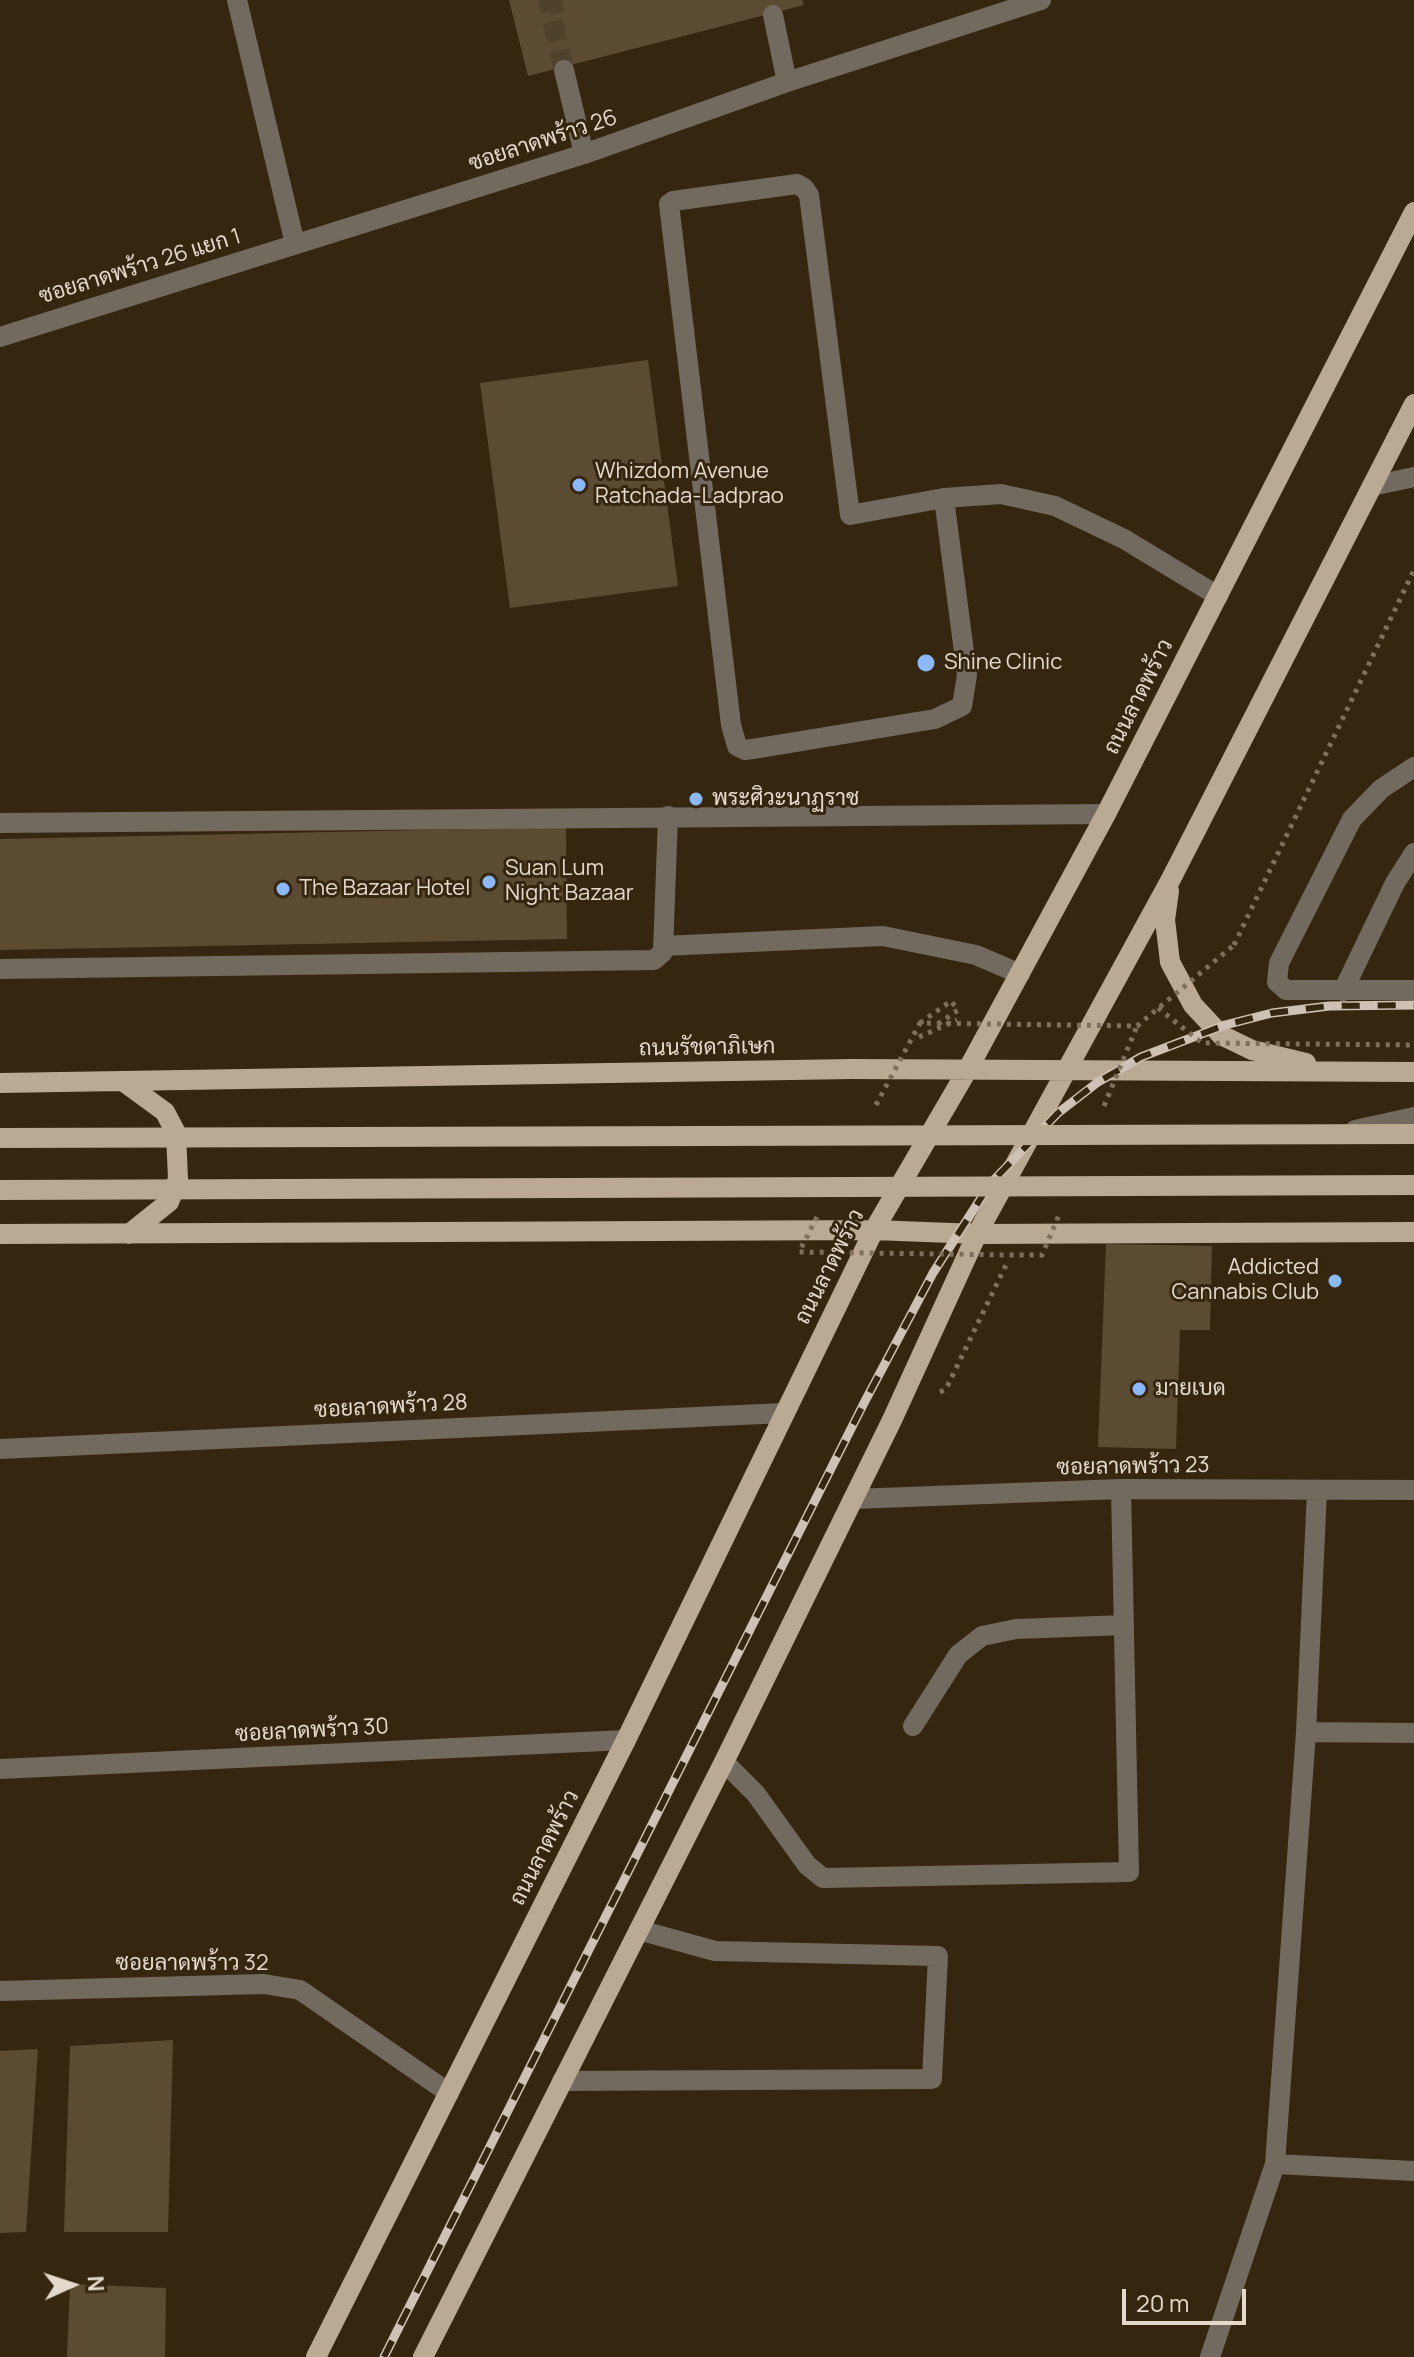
<!DOCTYPE html>
<html>
<head>
<meta charset="utf-8">
<style>
  body { margin:0 }
  #map { position:relative; width:1414px; height:2357px; overflow:hidden; background:#35270f; font-family:Manrope,sans-serif }
  canvas { display:block }
  .north { position:absolute; left:32px; top:2245px; width:80px; height:80px; -webkit-text-stroke:6px #35270f; paint-order:stroke; rotate:87deg; font-size:22px; font-weight:700; line-height:32px; text-align:center; color:#e4dacc }
  .north::after { content:''; display:block; margin:auto; width:28px; height:36px; background:#e4dacc; clip-path:polygon(50% 0,100% 100%,50% 72%,0 100%) }
  .scale { position:absolute; left:1122px; top:2289px; width:124px; height:36px; box-sizing:border-box; border:4px solid #e4dacc; border-top:0; padding-left:10px; font-size:24px; line-height:28px; white-space:nowrap; color:#e4dacc; -webkit-text-stroke:6px #35270f; paint-order:stroke }
</style>
</head>
<body>
<div id="map">
<canvas width="1414" height="2357"></canvas>
<div class="north">N</div>
<div class="scale">20 m</div>
</div>
<script>
const c = document.querySelector('canvas').getContext('2d');
c.lineJoin = 'round';
function fill(path, color) {
  c.fillStyle = color;
  c.fill(path, 'evenodd');
}
function toPath(rows) {
  const path = new Path2D();
  for (const r of rows) {
    path.moveTo(r[0], r[1]);
    for (let i = 2; i < r.length; i += 2) path.lineTo(r[i], r[i + 1]);
  }
  return path;
}
function trace(path, color, width, dash) {
  c.strokeStyle = color;
  c.lineWidth = width;
  c.lineCap = dash ? 'butt' : 'round';
  c.setLineDash(dash || []);
  c.stroke(path);
}
function drawText(font, color, halo, rows, align = 'center') {
  c.font = font + ' Manrope,Sarabun,sans-serif';
  c.lineWidth = 6;
  c.setLineDash([]);
  c.textBaseline = 'middle';
  c.strokeStyle = halo;
  c.fillStyle = color;
  for (const [text, x, y, turn = 0] of rows) {
    c.save();
    c.translate(x, y);
    c.rotate((+turn || 0) * Math.PI / 180);
    c.textAlign = isNaN(turn) ? turn : align;
    if (halo) c.strokeText(text, 0, 0);
    c.fillText(text, 0, 0);
    c.restore();
  }
}
fill(toPath([
  [509,0,802,0,804,5,528,76],
  [648,360,678,586,510,608,480,383],
  [566,827,567,939,0,950,0,839],
  [1106,1244,1212,1246,1210,1330,1180,1330,1176,1449,1098,1447],
  [173,2040,168,2232,64,2232,70,2046],
  [38,2049,26,2232,0,2233,0,2051],
  [70,2284,166,2288,165,2357,67,2357]
]), '#5b4b32');
trace(toPath([
  [564,70,549,5,569,0]
]), '#4f422b', 20, [20, 10]);
trace(toPath([
  [1234,945,1414,570],
  [920,1023,951,1001,958,1010,934,1027],
  [919,1037,957,1020],
  [940,1392,946,1389,1007,1263]
]), '#7d715d', 5, [4, 6]);
trace(toPath([
  [237,0,295,244],
  [773,15,787,82],
  [564,70,584,154],
  [0,337,584,154,787,82,1041,0],
  [1372,486,1414,477],
  [944,498,850,515,809,195,804,188,797,184,673,201,669,204,731,725,737,746,745,750,759,748,935,719,962,706,967,675,944,498,1001,494,1055,506,1124,539,1218,596],
  [1414,767,1381,789,1352,819,1279,963,1277,982,1286,990,1414,990],
  [0,823,1106,814],
  [663,946,883,936,976,955,1020,974],
  [0,969,654,960,663,952,668,816],
  [1343,991,1395,883,1414,853],
  [1355,1130,1414,1117],
  [0,1449,784,1413],
  [853,1499,1121,1489,1414,1490],
  [913,1726,958,1655,982,1636,1016,1629,1124,1625],
  [1306,1732,1414,1733],
  [724,1762,756,1794,807,1865,823,1878,1129,1872,1121,1489],
  [0,1769,626,1740],
  [0,1991,264,1984,300,1990,449,2093],
  [562,2081,932,2079,938,1956,715,1951,639,1930],
  [1275,2164,1414,2171],
  [1210,2357,1275,2164,1306,1732,1317,1490]
]), '#726a5f', 20);
trace(toPath([
  [1169,891,1165,920,1170,962,1193,1005,1221,1035,1252,1050,1306,1063],
  [124,1082,165,1112,176,1133,178,1179,169,1202,129,1234],
  [0,1083,852,1069,1414,1072],
  [0,1234,874,1230,977,1234,1414,1232],
  [316,2357,626,1740,874,1230,968,1069,1106,814,1414,212],
  [423,2357,724,1762,892,1420,977,1234,1171,879,1414,404]
]), '#baaa94', 20);
const rail = toPath([
  [384,2357,864,1403,933,1273,990,1184,1058,1113,1098,1082,1141,1057,1225,1025,1272,1013,1329,1006,1414,1005]
]);
trace(rail, '#cdc2b3', 9);
trace(rail, '#35270f', 6, [18]);
trace(toPath([
  [1158,1008,1202,1043,1414,1045],
  [876,1105,920,1023,1137,1026,1234,945],
  [1104,1106,1137,1026],
  [817,1217,799,1252,1011,1255,1042,1255,1059,1215]
]), '#7d715d', 5, [4, 6]);
trace(toPath([
  [0,1138,1414,1134],
  [0,1190,1414,1185]
]), '#baaa94', 20);
for (const [x, y, r, color] of [
  [579,485,8,"#8cb9fc"],
  [926,663,10,"#8cb9fc"],
  [696,799,8,"#8cb9fc"],
  [489,882,8,"#8cb9fc"],
  [283,889,8,"#8cb9fc"],
  [1335,1281,8,"#8cb9fc"],
  [1139,1389,8,"#8cb9fc"]
]) {
  const dot = new Path2D();
  dot.arc(x, y, r, 0, 2 * Math.PI);
  c.fillStyle = color;
  c.fill(dot);
  trace(dot, '#35270f', 3);
}
drawText('22px', '#e4dacc', '#35270f', [
  ["ซอยลาดพร้าว 26",543,141,-18],
  ["ซอยลาดพร้าว 26 แยก 1",140,267,-17],
  ["ถนนลาดพร้าว",1139,697,-63],
  ["ถนนรัชดาภิเษก",707,1048,-1],
  ["ถนนลาดพร้าว",830,1267,-63],
  ["ซอยลาดพร้าว 28",391,1407,-3],
  ["ซอยลาดพร้าว 23",1133,1467,-1],
  ["ซอยลาดพร้าว 30",312,1731,-3],
  ["ถนนลาดพร้าว",545,1848,-63],
  ["ซอยลาดพร้าว 32",192,1964]
]);
drawText('22px', '#e4dacc', '#35270f', [
  ["Whizdom Avenue",595,472],
  ["Ratchada-Ladprao",595,497],
  ["Shine Clinic",944,663],
  ["พระศิวะนาฏราช",712,799],
  ["Suan Lum",505,869],
  ["Night Bazaar",505,894],
  ["The Bazaar Hotel",299,889],
  ["Addicted",1319,1268,"right"],
  ["Cannabis Club",1319,1293,"right"],
  ["มายเบด",1155,1389]
], 'left');
</script>
</body>
</html>
